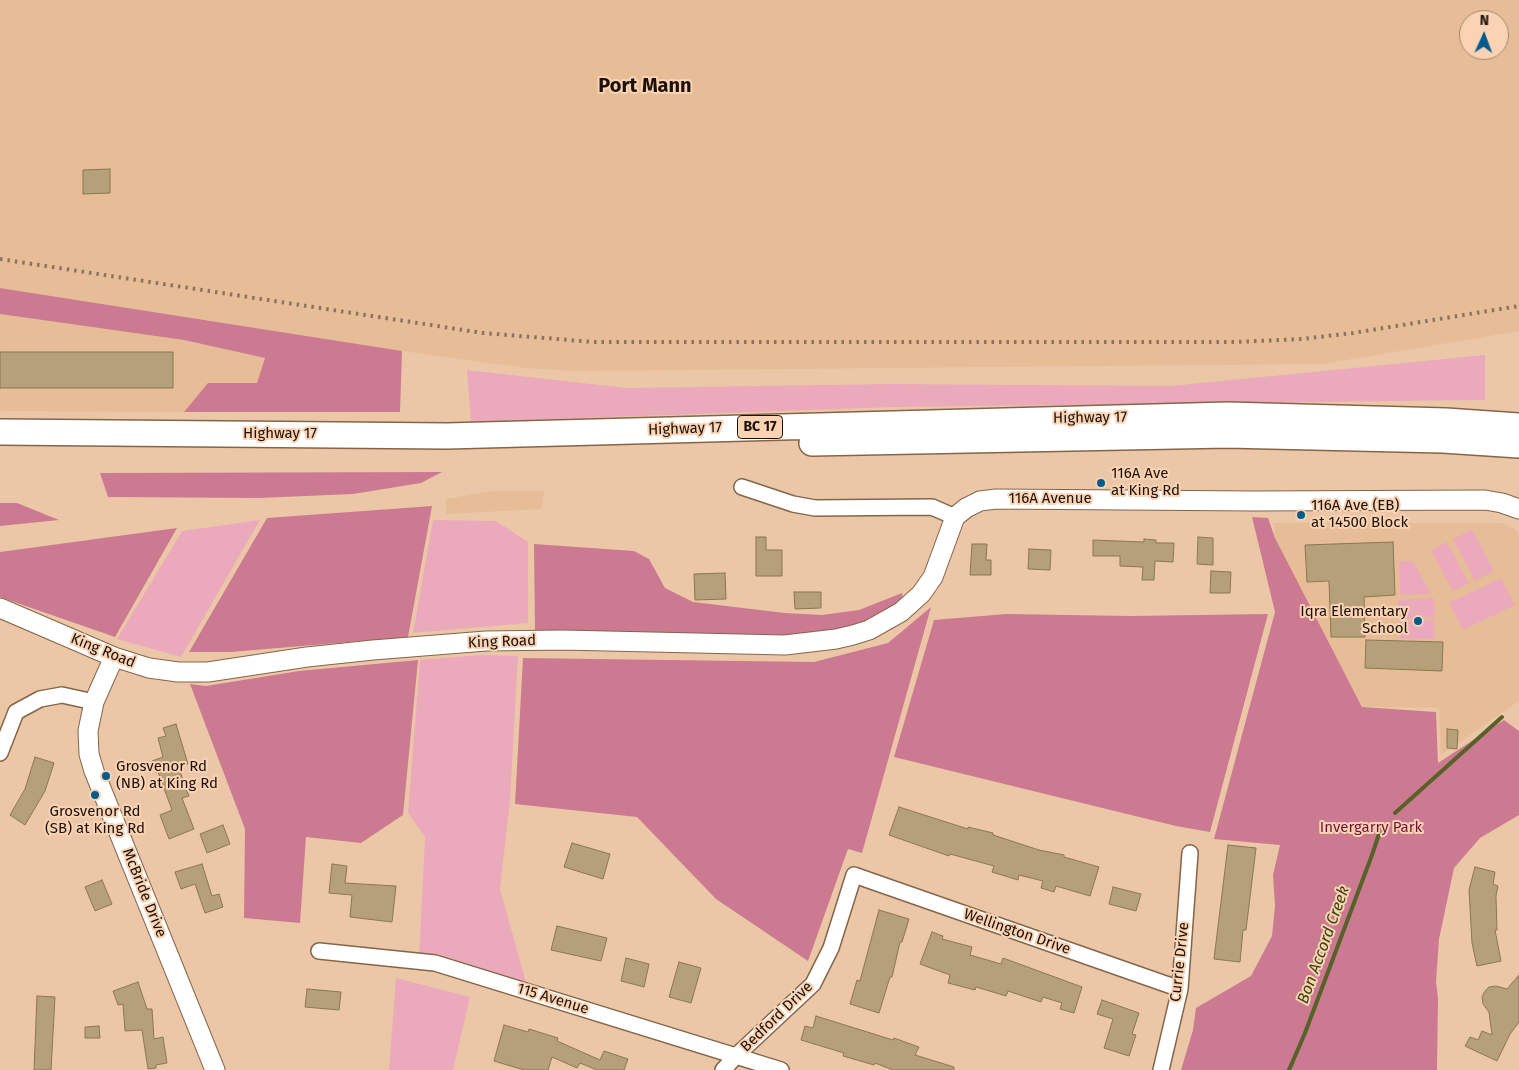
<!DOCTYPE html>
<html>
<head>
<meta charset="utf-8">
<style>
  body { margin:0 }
  #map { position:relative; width:1519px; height:1070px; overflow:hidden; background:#ebc7a7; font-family:"Fira Sans",sans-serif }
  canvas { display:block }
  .north { position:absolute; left:1459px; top:10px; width:50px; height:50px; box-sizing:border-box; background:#f9d3b4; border:1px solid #a1856e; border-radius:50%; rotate:2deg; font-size:14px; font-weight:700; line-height:20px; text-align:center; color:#1d1005 }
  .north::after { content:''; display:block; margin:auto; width:18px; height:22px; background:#005c8d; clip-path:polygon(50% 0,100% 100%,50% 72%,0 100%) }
</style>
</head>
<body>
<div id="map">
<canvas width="1519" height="1070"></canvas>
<div class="north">N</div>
</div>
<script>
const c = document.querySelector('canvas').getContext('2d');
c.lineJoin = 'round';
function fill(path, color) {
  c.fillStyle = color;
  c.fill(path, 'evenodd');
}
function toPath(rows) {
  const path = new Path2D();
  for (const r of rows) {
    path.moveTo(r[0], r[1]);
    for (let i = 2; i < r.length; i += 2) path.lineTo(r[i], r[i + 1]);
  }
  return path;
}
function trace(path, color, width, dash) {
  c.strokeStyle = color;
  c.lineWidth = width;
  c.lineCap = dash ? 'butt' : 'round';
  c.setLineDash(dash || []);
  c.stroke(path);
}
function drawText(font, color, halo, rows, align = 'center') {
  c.font = font + ' "Fira Sans",sans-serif';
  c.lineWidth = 4;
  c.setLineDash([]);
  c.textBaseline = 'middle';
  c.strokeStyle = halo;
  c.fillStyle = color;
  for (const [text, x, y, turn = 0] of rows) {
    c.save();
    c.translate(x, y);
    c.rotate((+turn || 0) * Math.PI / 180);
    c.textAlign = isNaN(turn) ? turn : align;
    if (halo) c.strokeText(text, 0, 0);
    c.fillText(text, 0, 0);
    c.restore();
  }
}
fill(toPath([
  [0,0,1519,0,1519,331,1322,364,573,371,525,368,402,351,0,288],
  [1469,20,1499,20,1499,50,1469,50],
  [0,314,184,340,265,358,257,383,208,384,184,412,0,411],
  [494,491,544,491,542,509,446,514,446,499],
  [1274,523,1501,523,1515,529,1519,535,1519,701,1441,755,1439,708,1363,707,1275,542]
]), '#e7bd98');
fill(toPath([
  [1485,355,1485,400,894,407,471,422,467,370,626,388,890,384,1171,386],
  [260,520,181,657,117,639,182,531],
  [433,520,496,521,528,542,528,623,413,633],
  [1472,529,1494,571,1475,581,1453,539],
  [1447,542,1469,583,1453,591,1431,550],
  [1399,561,1413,561,1431,594,1400,595],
  [1501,578,1515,605,1463,630,1449,603],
  [1434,598,1435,617,1400,619,1398,600],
  [1434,620,1435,639,1400,639,1399,621],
  [480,655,518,656,510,800,500,889,527,986,419,957,425,837,408,813,420,660],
  [396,978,470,997,453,1070,389,1070]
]), '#ebaabb');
fill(toPath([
  [0,288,402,351,400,412,184,412,208,383,257,383,265,358,184,340,0,314],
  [442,472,421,483,353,494,259,498,108,497,100,473],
  [0,503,17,503,59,520,0,526],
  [432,506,408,637,231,652,189,652,267,518],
  [1252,517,1268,518,1275,538,1362,707,1436,712,1438,763,1504,720,1519,731,1519,815,1480,838,1454,868,1439,939,1436,982,1438,998,1437,1070,1181,1070,1193,1030,1196,1008,1251,976,1272,936,1275,906,1273,875,1280,845,1214,839,1275,612],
  [177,528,115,637,0,597,0,552],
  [534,544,634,551,649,559,665,588,693,602,785,613,822,615,859,610,902,593,903,602,866,623,817,635,729,636,535,630],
  [931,607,862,853,848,849,808,961,716,899,637,817,515,804,523,658,814,662,888,643],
  [1006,614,1129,616,1268,614,1210,832,1176,826,894,757,934,620],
  [418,660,403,815,361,843,306,837,300,923,244,918,245,829,190,684,206,686,299,671]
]), '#cc7a92');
trace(toPath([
  [1395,813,1502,717],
  [1289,1070,1305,1033,1372,855,1381,828]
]), '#576128', 4);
const building = toPath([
  [110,169,110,193,83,194,83,170,110,169],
  [0,352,173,352,173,388,0,388,0,352],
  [756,537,766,537,766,550,782,550,782,576,756,576,756,537],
  [1198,537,1213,538,1213,565,1197,564,1198,537],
  [1144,539,1156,540,1156,543,1174,543,1173,562,1155,561,1154,580,1142,580,1143,567,1120,566,1120,556,1093,556,1093,540,1144,542,1144,539],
  [1393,542,1395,595,1364,597,1365,637,1331,637,1329,581,1307,582,1305,545,1393,542],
  [972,544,987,544,986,560,991,560,991,575,970,575,972,544],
  [1029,549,1051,550,1050,570,1028,569,1029,549],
  [1211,571,1231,572,1230,593,1210,593,1211,571],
  [725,573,726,599,695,600,694,574,725,573],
  [794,592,821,592,821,608,795,609,794,592],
  [1366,640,1443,642,1442,671,1365,668,1366,640],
  [176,724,188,764,178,766,189,796,182,798,194,829,169,839,160,815,172,810,158,772,156,773,152,761,163,757,158,738,166,736,163,728,176,724],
  [1447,729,1458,730,1457,749,1447,748,1447,729],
  [35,757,54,763,45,791,25,825,10,815,25,789,35,757],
  [899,807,968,829,968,827,993,833,993,835,1039,850,1064,855,1064,857,1099,867,1090,896,1056,886,1054,892,1041,888,1043,881,1019,875,1018,880,992,872,994,866,950,854,949,856,889,835,899,807],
  [223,825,230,844,207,853,200,834,223,825],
  [572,843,610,854,603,879,564,867,572,843],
  [1228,845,1256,848,1246,930,1243,930,1240,962,1214,959,1228,845],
  [202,864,212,896,219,894,223,907,205,913,195,884,181,889,175,872,202,864],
  [332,864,347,866,345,883,396,886,392,922,350,917,352,895,329,893,332,864],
  [1475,867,1495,872,1493,884,1498,886,1496,896,1497,930,1495,930,1501,961,1477,966,1472,943,1469,890,1475,867],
  [102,880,112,904,95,911,85,887,102,880],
  [1113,887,1141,894,1136,911,1109,904,1113,887],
  [879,910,909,919,902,942,900,942,892,977,890,977,879,1013,850,1004,857,980,860,981,879,910],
  [557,926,607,938,601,961,551,950,557,926],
  [932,932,943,936,942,939,972,947,970,955,1001,964,1003,958,1082,987,1074,1013,1060,1009,1062,1003,1043,997,1041,1002,1008,991,1006,996,976,987,975,990,948,983,950,975,920,964,932,932],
  [626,958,649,964,644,987,621,981,626,958],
  [679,962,701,968,691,1003,669,997,679,962],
  [1519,975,1519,1022,1510,1034,1497,1061,1465,1046,1470,1037,1478,1040,1482,1031,1492,1035,1489,1012,1483,1004,1482,997,1485,991,1489,987,1496,986,1507,989,1519,975],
  [138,982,147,1009,152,1009,154,1039,163,1037,167,1063,156,1065,156,1068,148,1069,142,1030,125,1031,123,1004,118,1005,113,991,138,982],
  [307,989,341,992,339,1010,305,1007,307,989],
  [37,996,55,997,51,1070,34,1070,37,996],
  [1102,1000,1139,1013,1132,1034,1136,1035,1129,1056,1104,1048,1113,1019,1097,1014,1102,1000],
  [816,1016,893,1040,894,1038,919,1047,915,1055,954,1067,954,1070,893,1070,875,1063,874,1065,843,1056,844,1053,801,1040,805,1026,813,1028,816,1016],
  [504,1025,528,1032,529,1029,558,1038,557,1041,600,1060,604,1051,628,1059,624,1070,597,1070,580,1063,577,1068,552,1057,548,1070,524,1070,494,1061,504,1025],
  [99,1026,100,1038,85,1038,85,1027,99,1026]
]);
fill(building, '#b5a079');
trace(building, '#8b7751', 1);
const minor = toPath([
  [742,487,793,504,815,508,932,507,955,517],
  [0,753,16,712,40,699,62,695,94,702],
  [319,951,435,963,781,1070],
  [723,1070,737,1055,813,984,831,948,854,875,1180,989],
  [1161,1070,1180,989,1190,853]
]);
const tertiary = toPath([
  [0,608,114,657,149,668,178,672,208,672,307,657,373,650,486,641,562,640,785,645,836,639,853,635,869,630,901,612,921,594,933,577,955,517,966,508,980,501,996,499,1254,501,1485,500,1502,503,1519,509],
  [114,657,94,702,88,731,89,754,94,771,215,1070]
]);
const trunk = toPath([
  [0,432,447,436,1228,415,1446,421,1519,426],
  [812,443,1227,435,1443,440,1519,445]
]);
trace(minor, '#856548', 18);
trace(tertiary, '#856548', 21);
trace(trunk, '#856548', 28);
trace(minor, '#fff', 15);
trace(tertiary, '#fff', 19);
trace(trunk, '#fff', 25);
trace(toPath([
  [0,259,483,333,594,342,1236,342,1302,339,1353,333,1519,306]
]), '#8d735d', 4, [2.5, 5]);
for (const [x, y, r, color] of [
  [1101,483,5,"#005c8d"],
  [1301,515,5,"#005c8d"],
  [1418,621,5,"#005c8d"],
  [106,776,5,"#005c8d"],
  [95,795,5,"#005c8d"]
]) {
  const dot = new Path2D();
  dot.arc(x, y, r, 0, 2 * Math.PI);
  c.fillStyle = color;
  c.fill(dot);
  trace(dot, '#f9d3b4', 2);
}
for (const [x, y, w] of [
  [760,427,45]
]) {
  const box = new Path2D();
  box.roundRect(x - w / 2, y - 11.5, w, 23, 4);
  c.fillStyle = '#f9d3b4';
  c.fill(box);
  trace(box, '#1d1005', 1);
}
drawText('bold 14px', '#1d1005', null, [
  ["BC 17",760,427]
]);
drawText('15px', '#1d1005', '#f9d3b4', [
  ["Highway 17",1090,418,-1],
  ["Highway 17",685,429,-2],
  ["Highway 17",280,434],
  ["116A Avenue",1050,499],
  ["King Road",502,642,-2],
  ["King Road",103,651,22],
  ["McBride Drive",144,893,68],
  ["Wellington Drive",1017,932,19],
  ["Currie Drive",1180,962,-84],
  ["115 Avenue",553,999,17],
  ["Bedford Drive",777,1017,-44]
]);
drawText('15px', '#1d1005', '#f9d3b4', [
  ["116A Ave",1111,474],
  ["at King Rd",1111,491],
  ["116A Ave (EB)",1311,506],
  ["at 14500 Block",1311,523],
  ["Iqra Elementary",1408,612,"right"],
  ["School",1408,629,"right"],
  ["Grosvenor Rd",116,767],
  ["(NB) at King Rd",116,784],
  ["Grosvenor Rd",95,812,"center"],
  ["(SB) at King Rd",95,829,"center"]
], 'left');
drawText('15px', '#730f39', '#f9d3b4', [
  ["Invergarry Park",1371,828]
]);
drawText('italic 16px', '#364409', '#f9d3b4', [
  ["Bon Accord Creek",1324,945,-70]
]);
drawText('bold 20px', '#1d1005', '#f9d3b4', [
  ["Port Mann",645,86]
]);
</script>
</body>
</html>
